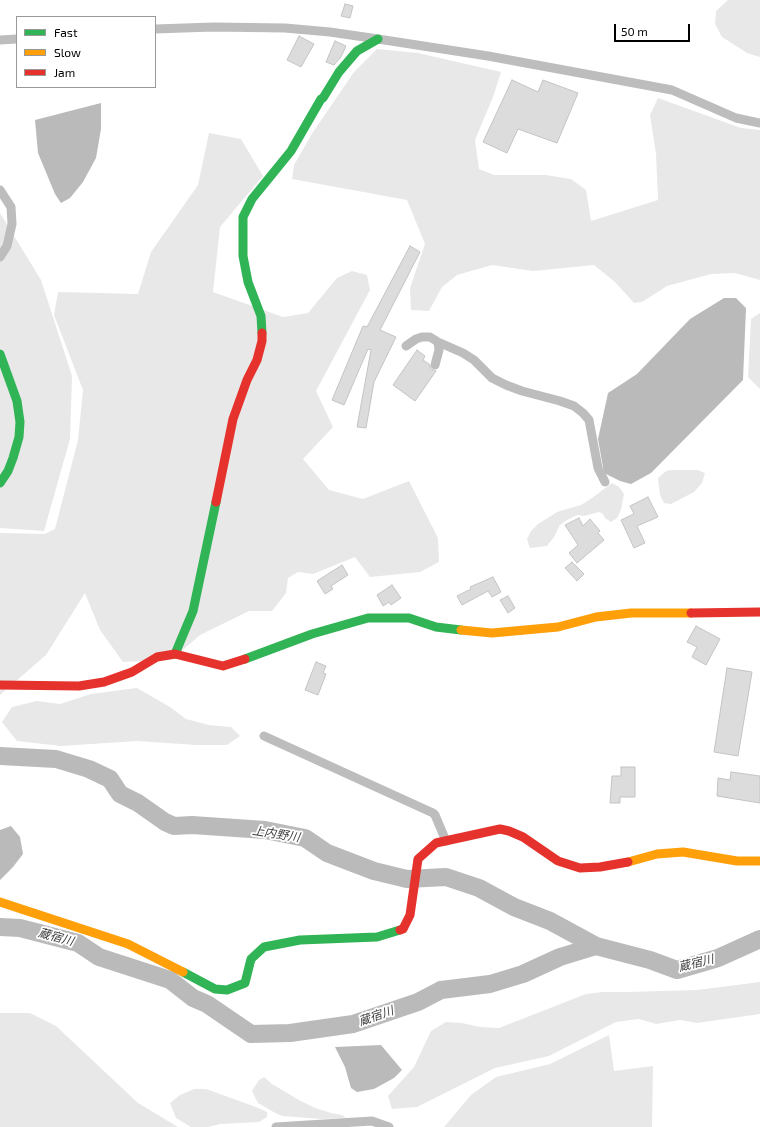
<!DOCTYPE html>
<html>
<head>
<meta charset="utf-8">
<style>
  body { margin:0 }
  #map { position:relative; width:760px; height:1127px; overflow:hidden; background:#fff; font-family:"Exo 2",sans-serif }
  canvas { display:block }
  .legend { position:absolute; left:16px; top:16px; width:140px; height:72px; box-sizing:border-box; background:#fff; border:1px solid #999; margin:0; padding:5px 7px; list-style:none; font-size:12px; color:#000 }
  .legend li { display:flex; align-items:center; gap:8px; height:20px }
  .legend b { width:20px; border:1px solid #999 }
  .scale { position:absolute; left:614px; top:24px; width:76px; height:18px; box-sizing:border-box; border:2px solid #000; border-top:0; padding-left:5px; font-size:12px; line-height:14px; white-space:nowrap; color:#000; -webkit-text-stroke:3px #fff; paint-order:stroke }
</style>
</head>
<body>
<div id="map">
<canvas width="760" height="1127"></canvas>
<ul class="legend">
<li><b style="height:5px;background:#30b455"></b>Fast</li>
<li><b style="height:5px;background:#ff9f0a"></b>Slow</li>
<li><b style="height:5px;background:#e5322d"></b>Jam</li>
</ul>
<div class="scale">50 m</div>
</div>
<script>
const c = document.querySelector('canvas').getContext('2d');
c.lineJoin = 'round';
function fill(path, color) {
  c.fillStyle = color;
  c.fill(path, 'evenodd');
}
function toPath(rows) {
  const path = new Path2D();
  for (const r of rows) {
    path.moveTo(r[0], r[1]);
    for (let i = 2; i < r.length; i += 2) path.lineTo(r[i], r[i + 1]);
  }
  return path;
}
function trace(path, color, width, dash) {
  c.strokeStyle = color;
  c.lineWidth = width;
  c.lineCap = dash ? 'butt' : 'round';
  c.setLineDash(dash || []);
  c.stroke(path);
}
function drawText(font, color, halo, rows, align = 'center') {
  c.font = font + ' "Exo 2","Noto Sans JP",sans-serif';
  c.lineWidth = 3.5;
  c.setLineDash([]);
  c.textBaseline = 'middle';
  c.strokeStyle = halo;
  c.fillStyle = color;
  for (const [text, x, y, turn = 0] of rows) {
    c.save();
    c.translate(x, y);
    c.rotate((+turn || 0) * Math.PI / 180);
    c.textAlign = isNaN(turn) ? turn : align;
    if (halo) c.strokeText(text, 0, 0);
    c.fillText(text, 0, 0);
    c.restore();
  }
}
fill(toPath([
  [728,0,760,0,760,57,747,53,722,37,715,24,716,11],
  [377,49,418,53,501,72,493,97,475,140,479,169,494,175,546,175,571,179,586,190,591,221,658,200,656,154,650,115,658,98,741,128,760,130,760,280,735,273,711,274,667,286,642,302,634,303,615,282,594,265,533,271,492,265,457,275,442,287,429,311,411,310,410,288,425,244,407,200,292,179,294,165,313,132,354,72],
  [209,133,241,139,263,176,220,227,213,292,283,317,308,313,337,278,352,271,367,275,370,290,316,391,333,427,303,459,329,490,363,499,409,481,438,538,439,562,420,572,370,577,355,557,313,574,298,572,288,578,286,593,272,611,249,611,200,635,171,660,123,662,100,630,85,593,46,655,0,695,0,533,45,534,55,529,78,440,83,390,54,315,58,292,138,294,151,252,198,185],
  [0,213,41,280,72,376,70,439,44,531,0,528],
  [760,313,760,389,748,377,751,319],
  [671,470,698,470,705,473,702,483,694,492,671,504,664,503,660,495,658,478,666,471],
  [612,483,619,487,624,494,621,510,617,518,611,522,605,518,603,514,599,512,584,516,577,515,567,520,560,525,554,537,547,546,530,548,527,539,531,531,538,524,557,512,581,505,592,498],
  [137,688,170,707,186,719,209,725,231,727,240,736,227,745,196,745,137,741,61,746,17,741,2,722,12,707,37,701,60,704,91,694],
  [760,982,760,1014,697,1023,680,1020,656,1024,639,1019,616,1022,549,1056,495,1068,417,1107,392,1109,388,1096,414,1067,431,1031,446,1022,462,1023,480,1027,499,1028,586,994,603,992,627,992,697,990],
  [0,1013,30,1013,56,1026,138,1103,178,1127,0,1127],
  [609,1035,614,1071,653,1066,652,1127,444,1127,471,1095,496,1077,550,1064],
  [264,1077,272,1084,299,1100,315,1108,331,1113,342,1115,346,1118,321,1119,283,1116,277,1114,258,1103,252,1091,259,1080],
  [194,1089,206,1089,256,1107,267,1112,267,1117,259,1122,220,1124,208,1127,191,1127,176,1118,170,1103,180,1095]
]), '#e8e8e8');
fill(toPath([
  [101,103,101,129,96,158,83,182,70,198,61,203,55,194,38,153,35,120],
  [724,298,736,298,746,308,743,380,651,473,631,484,620,481,604,473,598,439,608,393,637,374,690,319],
  [11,826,20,837,23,854,13,867,0,880,0,830],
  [381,1045,402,1070,394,1078,374,1089,357,1092,351,1088,345,1067,335,1047]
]), '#bababa');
trace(toPath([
  [0,756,56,759,89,769,110,779,120,794,138,803,165,822,174,826,192,825,265,830,305,838,327,853,374,871,407,879,446,877,479,888,514,907,550,921,596,946],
  [0,927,20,928,78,943,99,957,170,980,193,998,207,1004,251,1034,290,1033,353,1024,418,1002,441,990,490,984,523,974,560,957,596,946,650,960,677,970,718,958,760,939]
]), '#bababa', 18);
const building = toPath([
  [345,4,353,6,350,18,341,16,345,4],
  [299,36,314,44,301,67,287,60,299,36],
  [335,41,346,46,341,57,334,65,326,62,335,41],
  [512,80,538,92,543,80,578,93,557,143,518,129,507,153,483,142,512,80],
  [410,246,420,252,380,330,396,337,374,382,366,428,357,427,371,350,368,349,344,405,332,400,363,326,367,327,410,246],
  [417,350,425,356,423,360,429,364,431,369,436,371,415,401,393,385,417,350],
  [648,497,658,517,637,526,645,543,634,548,621,520,634,514,630,506,648,497],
  [579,518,583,526,590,519,600,531,598,533,604,540,577,563,569,553,578,545,565,525,579,518],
  [572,562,584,574,577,581,565,568,572,562],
  [342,565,348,575,331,586,333,589,325,594,317,581,342,565],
  [493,577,501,592,492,597,488,591,462,605,457,596,471,589,470,587,493,577],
  [392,585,401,598,391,605,389,602,383,606,377,595,392,585],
  [508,596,515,608,508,613,500,600,508,596],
  [696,626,720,639,706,665,692,657,697,647,687,642,696,626],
  [316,662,326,666,323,673,326,674,318,695,305,690,316,662],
  [727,668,752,672,738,756,714,752,727,668],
  [621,767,635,767,635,797,620,797,620,803,610,803,612,776,621,776,621,767],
  [731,772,760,776,760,803,717,796,718,778,730,780,731,772]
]);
fill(building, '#dcdcdc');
trace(building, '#c4c4c4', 1);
trace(toPath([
  [155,29,213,27,285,28,330,32,378,39,488,56,672,90,736,118,760,123],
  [0,40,17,39],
  [0,190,11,207,12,224,7,246,0,257],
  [406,346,416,339,422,337,430,337,438,342,463,353,474,360,492,378,506,385,522,391,560,401,574,406,583,413,589,420,598,468,605,482],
  [435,365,439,350,438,342],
  [264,736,433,813,435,815,446,841],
  [276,1127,372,1121,389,1127]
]), '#bdbdbd', 9);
trace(toPath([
  [262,333,261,316,248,282,243,256,243,217,252,199,291,151,321,99,323,98,339,72,357,51,378,39],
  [0,354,17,401,20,422,19,437,13,458,8,471,0,483],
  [175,654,193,611,216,502],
  [245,659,312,634,368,618,409,618,436,627,461,630],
  [183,972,215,989,227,990,245,983,251,959,264,947,300,940,377,937,400,930]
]), '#30b455', 9);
trace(toPath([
  [461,630,492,633,558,627,596,617,631,613,691,613],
  [628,862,657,854,683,852,737,861,760,861],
  [0,902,128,944,183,972]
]), '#ff9f0a', 9);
trace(toPath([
  [216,502,233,419,247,380,257,360,262,341,262,333],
  [691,613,760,612],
  [0,685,79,686,104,682,132,672,157,657,175,654,223,666,245,659],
  [400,930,403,929,410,915,418,859,436,843,500,829,509,831,523,837,558,861,580,868,600,867,628,862]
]), '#e5322d', 9);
drawText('italic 12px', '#3e3e3e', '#fff', [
  ["上内野川",276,834,9],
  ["蔵宿川",56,937,15],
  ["蔵宿川",696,963,-14],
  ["蔵宿川",376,1016,-19]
]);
</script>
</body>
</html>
